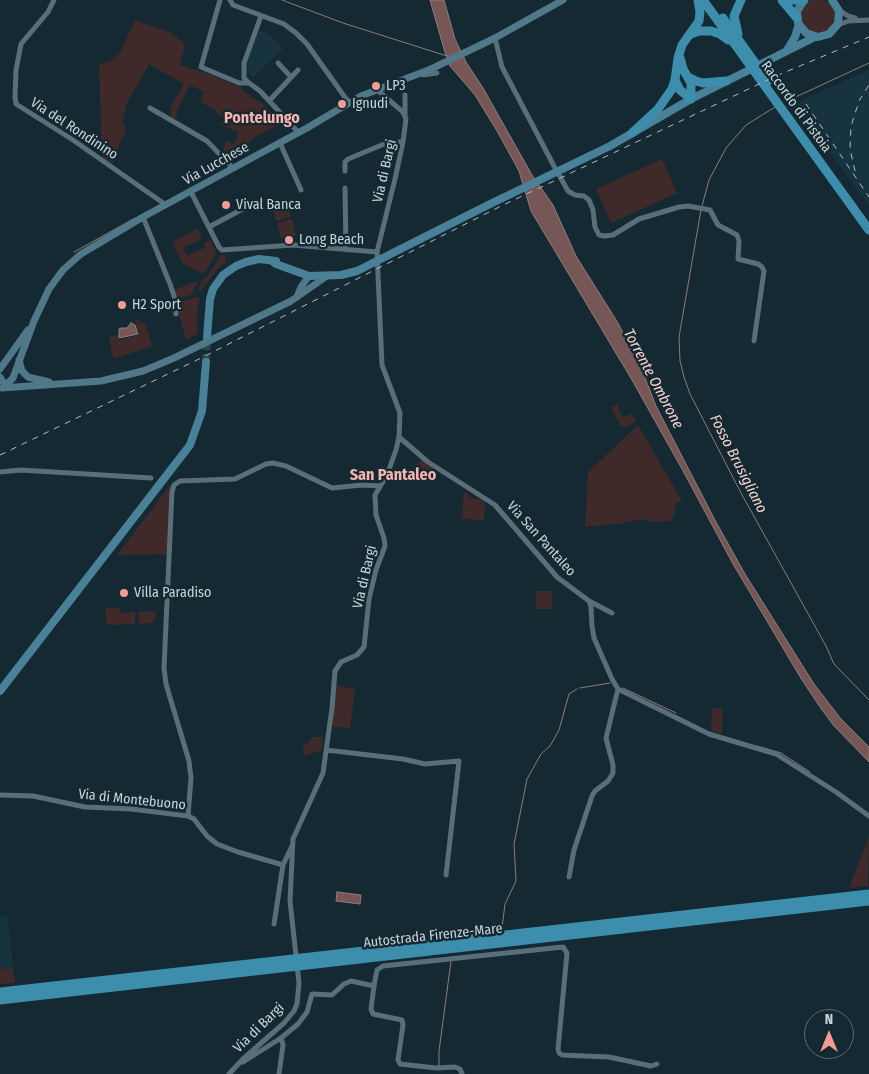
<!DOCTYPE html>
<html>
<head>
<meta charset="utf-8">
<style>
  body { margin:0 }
  #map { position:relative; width:869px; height:1074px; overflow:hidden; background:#142932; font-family:"Fira Sans Condensed",sans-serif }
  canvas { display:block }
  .north { position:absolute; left:804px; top:1009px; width:50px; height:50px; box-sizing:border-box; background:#142932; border:1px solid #5c6d75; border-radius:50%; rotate:0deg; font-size:14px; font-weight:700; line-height:20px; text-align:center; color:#c8d4da }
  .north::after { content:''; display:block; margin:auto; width:18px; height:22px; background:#f59b97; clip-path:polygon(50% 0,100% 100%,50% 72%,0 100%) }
</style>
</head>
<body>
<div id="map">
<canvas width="869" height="1074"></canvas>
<div class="north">N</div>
</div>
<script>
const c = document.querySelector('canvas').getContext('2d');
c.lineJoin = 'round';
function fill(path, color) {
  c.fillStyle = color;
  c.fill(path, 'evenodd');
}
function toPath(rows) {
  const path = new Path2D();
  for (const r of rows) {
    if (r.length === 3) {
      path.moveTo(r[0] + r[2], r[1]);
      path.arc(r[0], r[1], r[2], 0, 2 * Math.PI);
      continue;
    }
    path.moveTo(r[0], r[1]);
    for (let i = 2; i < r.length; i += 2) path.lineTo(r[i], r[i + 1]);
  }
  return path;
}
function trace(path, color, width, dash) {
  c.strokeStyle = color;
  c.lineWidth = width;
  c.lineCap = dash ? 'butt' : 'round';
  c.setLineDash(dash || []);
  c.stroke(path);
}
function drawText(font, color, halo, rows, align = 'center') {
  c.font = font + ' "Fira Sans Condensed",sans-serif';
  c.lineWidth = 5;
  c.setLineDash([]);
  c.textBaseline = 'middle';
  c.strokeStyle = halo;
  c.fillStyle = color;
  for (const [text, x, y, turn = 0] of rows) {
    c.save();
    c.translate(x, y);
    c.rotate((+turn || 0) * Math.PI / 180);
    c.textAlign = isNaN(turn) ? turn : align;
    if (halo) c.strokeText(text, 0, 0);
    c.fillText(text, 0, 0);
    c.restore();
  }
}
fill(toPath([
  [259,30,269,34,283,49,253,78,246,69,246,63],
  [869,70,869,206,797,108,798,104,806,98],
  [7,915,13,968,0,969,0,916]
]), '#16333f');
fill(toPath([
  [818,16,17],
  [135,20,172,33,185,45,180,65,212,75,242,88,243,91,263,104,282,123,252,139,247,146,232,155,226,155,222,151,227,141,234,144,238,136,236,135,238,132,220,125,224,118,216,113,216,110,200,102,204,92,190,85,176,113,178,115,176,119,172,118,170,112,171,106,184,84,149,64,127,103,122,123,126,125,124,131,127,132,122,137,113,164,104,159,102,155,99,64,111,61,120,53],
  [662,159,677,193,611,223,596,189],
  [287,202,291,217,276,221,272,206],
  [292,219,296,235,281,239,277,223],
  [198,229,202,238,183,248,187,256,206,247,204,243,210,240,217,253,204,274,183,264,172,242],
  [225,254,226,262,217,269,202,290,198,289,202,280,207,277,220,256],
  [198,281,191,295,177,299,173,290],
  [196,297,200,298,197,312,197,334,186,339,177,306,180,302],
  [140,319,141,323,145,323,152,346,113,359,109,337,118,335,119,340,139,335,135,320],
  [619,403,618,406,622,417,632,414,636,421,625,427,621,426,611,408],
  [638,425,683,503,680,501,676,503,673,518,669,521,652,522,641,519,618,524,585,527,588,472],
  [421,460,436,470,426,480,409,471],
  [171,484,168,554,117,555],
  [464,492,469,494,469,498,485,500,484,520,474,520,462,518],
  [536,591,552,591,552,609,536,609],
  [105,608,119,608,121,613,135,612,135,624,109,625,106,622],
  [156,611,154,623,140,624,138,612],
  [335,685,355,689,350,729,332,726],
  [712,708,723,709,722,734,711,731],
  [312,737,323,737,322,750,304,756,303,745,310,742],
  [869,836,868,886,849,888],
  [13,968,15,983,0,984,0,969]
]), '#3f2a29');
const water = toPath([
  [430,0,444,0,455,39,466,62,483,88,532,175,553,205,576,256,618,323,644,375,656,406,716,522,745,574,814,684,841,719,869,747,869,762,834,726,820,707,802,680,733,564,682,469,632,380,531,211,519,171,497,131,475,95,450,66,444,49,430,0],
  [131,323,135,325,138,334,119,338,119,329,121,328,127,328,131,323],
  [337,892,361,895,360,904,336,901,337,892]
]);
fill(water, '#775755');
trace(water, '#8f7c7d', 1);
trace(toPath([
  [282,0,343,23,447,56],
  [787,101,869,63],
  [702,206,709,180,726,148,746,125,775,107],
  [701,210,679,337,680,361,684,377,690,394,741,493,826,646,834,664,869,700],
  [74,252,135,218],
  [580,688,610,683],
  [623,688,676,713],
  [757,746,781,753,810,772],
  [451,935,502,928,505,904,516,881,514,844,527,779,541,754,550,746,559,730,569,694,577,689],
  [439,1066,439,1051,451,961]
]), '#8f7c7d', 1);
trace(toPath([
  [206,362,207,337]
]), '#2f434b', 8, [8, 4]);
trace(toPath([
  [54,0,48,12,21,44,16,70,15,97,16,104,73,140,166,205],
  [220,0,201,67,239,83,249,83,260,91,299,133],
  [230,0,233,5,284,24,296,33,307,44,349,103],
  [839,10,848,16,855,18],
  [837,25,849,21,869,20],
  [495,38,502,67,554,166,568,191,575,195,584,196,589,200,593,210,595,227,599,235,604,236,613,235,639,219,679,207,688,206,710,210,718,225,737,235,739,241,738,259,758,264,762,267,764,271,754,341],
  [278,63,291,77],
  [423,75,437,73],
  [249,83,244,78,244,63,261,16],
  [405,95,405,115],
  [269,101,298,70],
  [150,108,207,141,233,168],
  [280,143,301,190],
  [345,171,345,162,348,159,389,142,403,142],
  [345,188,346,250],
  [191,192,219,247,222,250,293,245,377,252],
  [143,217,170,284,176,302,176,314],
  [209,227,252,204],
  [399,437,428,462,495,505,557,577,589,601,591,607,592,626,594,638,612,679,618,689,709,734,776,754,836,792,869,816],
  [0,472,21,470,151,478],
  [589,601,612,613],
  [326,750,403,759,425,764,459,761,446,875],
  [0,795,33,796,85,807,131,809,188,816,194,819,207,836,217,844,238,852,283,865,292,846],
  [188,816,191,778,189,761,166,684,164,668,172,492,174,485,180,481,235,479,266,464,273,463,286,466,332,488,362,485,380,486],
  [569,877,574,850,592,796,595,791,608,781,613,773,613,765,606,738,618,689],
  [274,924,283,865],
  [374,986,377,970,383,966,563,947,567,953,558,1049,559,1053,562,1055,609,1057,651,1066,657,1064],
  [243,1062,281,1038,298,1024,307,1012,312,994,332,995,344,984,351,981,374,986,371,1009,373,1014,402,1020,403,1025,398,1060,400,1064,436,1068,455,1067,460,1069,462,1074],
  [229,1074,243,1059,284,1023,294,1011,297,1004,299,983,290,901,293,839,323,773,332,708,335,671,341,662,357,655,364,647,369,599,376,570,385,546,384,538,376,515,375,495,387,475,396,450,399,437,400,413,382,365,377,252,395,179,403,142,406,119,403,112,376,89],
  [279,1074,283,1045,281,1038]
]), '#586f79', 5);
trace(toPath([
  [297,297,301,287,309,276],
  [19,360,22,371,28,377,49,382],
  [0,369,28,330],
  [0,377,3,382,9,386],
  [2,388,101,381,143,371,174,358,291,301,327,276],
  [3,388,13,378,34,321,49,289,63,270,81,254,143,217,307,128,361,96,431,69,495,38,563,0]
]), '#507889', 7);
trace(toPath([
  [804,0,797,11,798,23,806,33,818,37,829,34,838,24,839,11,832,0],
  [787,50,795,37,799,24],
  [272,261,276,264,309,276,341,275,357,271,486,206,610,146,691,99,815,37],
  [207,337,210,299,213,289,223,275,236,266,246,262,259,259,276,261],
  [0,691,190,445,202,411,206,362]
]), '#488198', 8);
trace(toPath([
  [703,0,869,230],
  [782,0,797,18],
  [784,0,804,0],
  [723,18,768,81],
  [691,34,699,31,711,31,720,34,728,40],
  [738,34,734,16,741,0],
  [680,58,683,69,691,83,691,99],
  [688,77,696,81,703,83,726,81],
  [675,80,680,90,691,99],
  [632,133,658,109,672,89,675,80,678,58,682,45,699,21,700,12,698,0],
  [0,992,869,894],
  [0,1000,869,901]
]), '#3d8dad', 9);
trace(toPath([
  [806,104,869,197],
  [855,171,850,149,851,126,859,101,869,85],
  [0,455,199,359,499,207,776,76,869,37]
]), '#b1bec5', 1, [6, 6]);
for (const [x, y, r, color] of [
  [376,86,5,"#f59b97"],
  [342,104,5,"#f59b97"],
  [226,205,5,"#f59b97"],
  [289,240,5,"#f59b97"],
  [122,305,5,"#f59b97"],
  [124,593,5,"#f59b97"]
]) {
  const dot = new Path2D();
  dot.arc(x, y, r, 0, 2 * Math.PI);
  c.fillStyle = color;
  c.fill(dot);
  trace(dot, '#142932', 2);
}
drawText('14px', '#c8d4da', '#142932', [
  ["LP3",386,86],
  ["Ignudi",352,104],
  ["Vival Banca",236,205],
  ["Long Beach",299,240],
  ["H2 Sport",132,305],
  ["Villa Paradiso",134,593]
], 'left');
drawText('14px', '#c8d4da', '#142932', [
  ["Raccordo di Pistoia",796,107,54],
  ["Via del Rondinino",74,129,33],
  ["Via Lucchese",216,164,-29],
  ["Via di Bargi",385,171,-77],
  ["Via San Pantaleo",541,539,48],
  ["Via di Bargi",365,577,-77],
  ["Via di Montebuono",132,800,6],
  ["Autostrada Firenze-Mare",433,936,-6],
  ["Via di Bargi",259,1028,-44]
]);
drawText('italic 15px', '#f7d1ce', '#142932', [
  ["Torrente Ombrone",653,379,62],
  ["Fosso Brusigliano",738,464,63]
]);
drawText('bold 16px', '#f7b3af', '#142932', [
  ["Pontelungo",262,119],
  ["San Pantaleo",393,476]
]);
</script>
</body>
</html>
